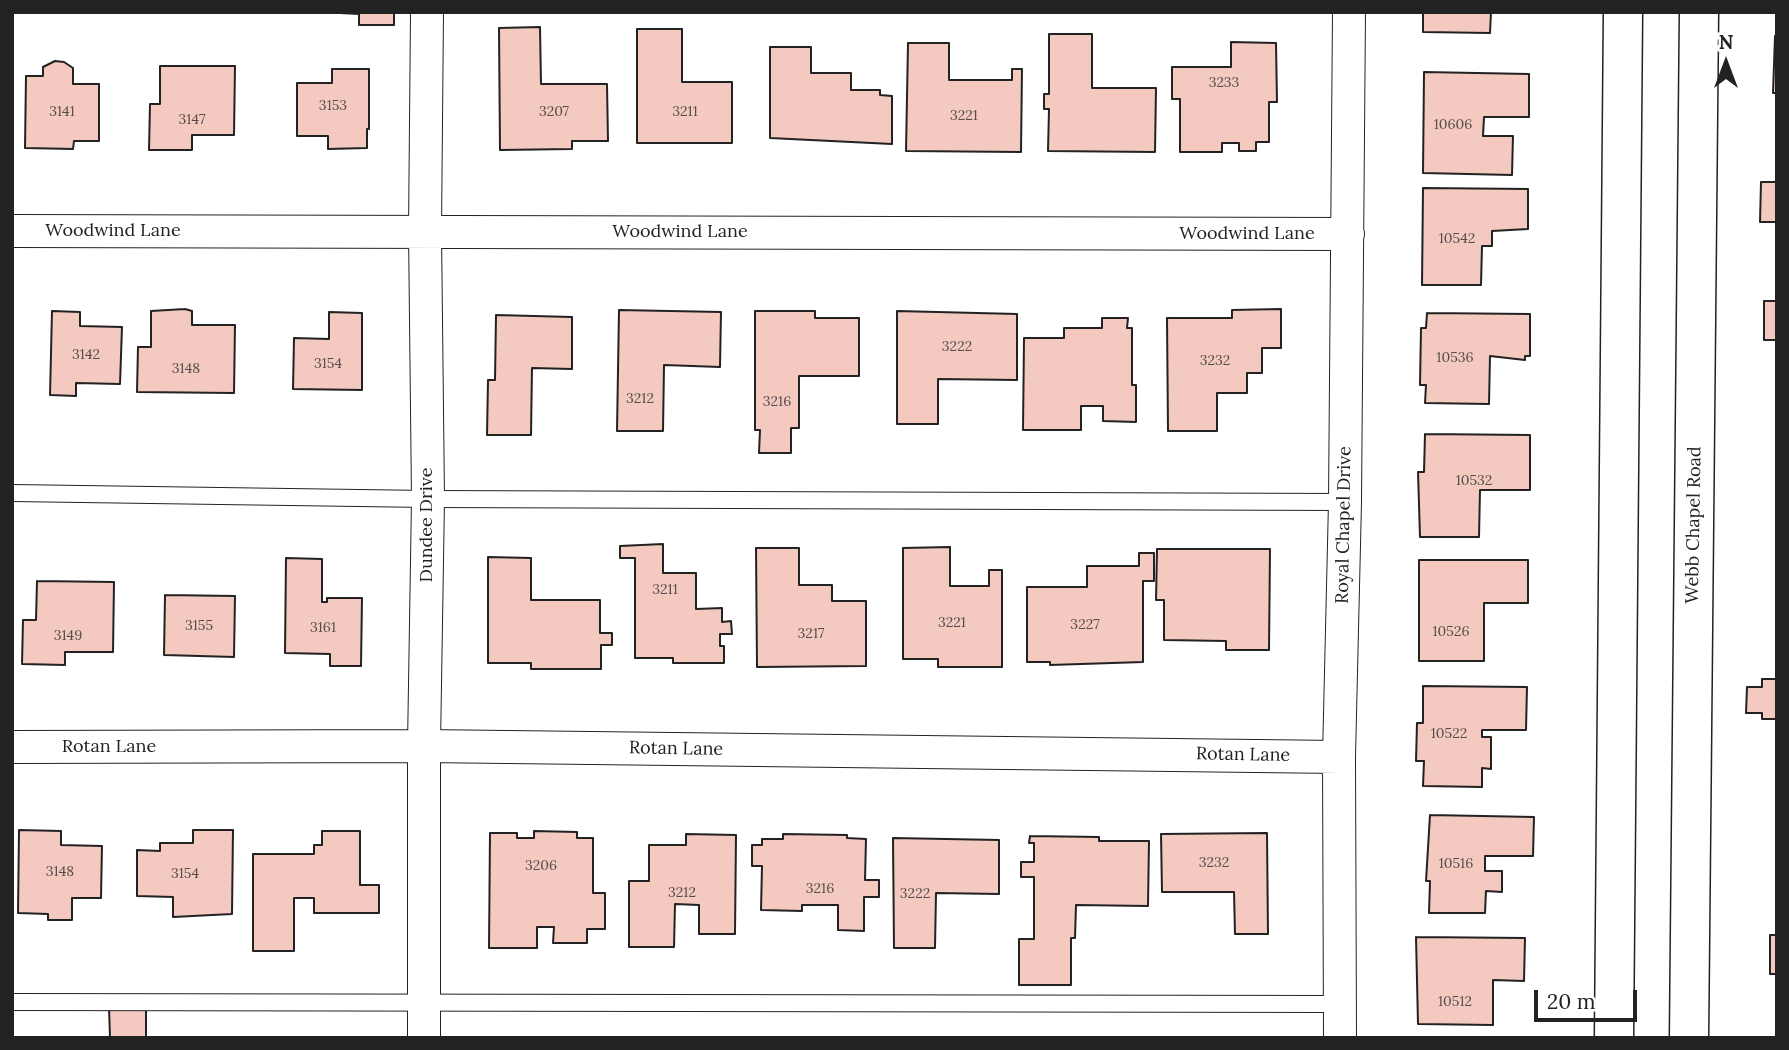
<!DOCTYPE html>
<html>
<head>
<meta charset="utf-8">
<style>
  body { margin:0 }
  #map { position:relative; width:1789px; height:1050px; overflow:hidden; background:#fff; font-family:Lora,serif }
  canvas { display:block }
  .frame { position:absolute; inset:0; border:14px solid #222; pointer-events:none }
  .north { position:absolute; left:1691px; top:28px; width:70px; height:70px; -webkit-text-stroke:5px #fff; paint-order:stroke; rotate:0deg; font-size:19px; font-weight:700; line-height:28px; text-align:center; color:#222 }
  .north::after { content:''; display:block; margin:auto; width:24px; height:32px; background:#222; clip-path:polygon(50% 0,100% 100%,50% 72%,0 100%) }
  .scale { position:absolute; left:1534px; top:990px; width:103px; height:32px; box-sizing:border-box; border:4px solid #222; border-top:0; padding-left:9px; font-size:21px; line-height:24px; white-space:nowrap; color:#222; -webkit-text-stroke:5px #fff; paint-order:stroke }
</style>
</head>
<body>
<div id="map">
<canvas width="1789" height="1050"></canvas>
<div class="frame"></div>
<div class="north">N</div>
<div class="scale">20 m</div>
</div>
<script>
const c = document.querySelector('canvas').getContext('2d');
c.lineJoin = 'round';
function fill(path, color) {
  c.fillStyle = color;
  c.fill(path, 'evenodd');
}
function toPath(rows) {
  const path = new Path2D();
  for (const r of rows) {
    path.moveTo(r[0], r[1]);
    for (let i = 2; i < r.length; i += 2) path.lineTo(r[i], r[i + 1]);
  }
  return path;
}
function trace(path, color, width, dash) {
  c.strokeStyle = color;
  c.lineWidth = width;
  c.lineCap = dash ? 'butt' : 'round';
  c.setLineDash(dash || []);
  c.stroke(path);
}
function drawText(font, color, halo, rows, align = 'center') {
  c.font = font + ' Lora,serif';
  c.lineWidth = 5;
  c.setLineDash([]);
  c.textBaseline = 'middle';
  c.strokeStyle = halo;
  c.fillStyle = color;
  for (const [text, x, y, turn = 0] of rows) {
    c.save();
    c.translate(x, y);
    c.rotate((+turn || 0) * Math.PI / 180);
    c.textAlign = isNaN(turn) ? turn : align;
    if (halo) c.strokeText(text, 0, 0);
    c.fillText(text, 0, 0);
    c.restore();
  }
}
const building = toPath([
  [321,12,394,12,394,25,359,25,359,14,321,12],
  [1423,12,1491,12,1490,33,1423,32,1423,12],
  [540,27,541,84,607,84,608,141,572,141,572,149,500,150,499,28,540,27],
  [637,29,682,29,682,82,732,82,732,143,637,143,637,29],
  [1049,34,1092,34,1092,88,1156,88,1155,152,1048,151,1049,109,1044,109,1044,94,1049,94,1049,34],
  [1775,36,1777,36,1777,93,1773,93,1775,36],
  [1231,42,1276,43,1277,102,1269,102,1269,142,1256,142,1256,151,1239,151,1239,143,1222,143,1222,152,1180,152,1180,99,1172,99,1172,67,1231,67,1231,42],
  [908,43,949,43,949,80,1012,80,1012,69,1022,69,1021,152,906,151,908,43],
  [770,47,811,47,811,73,851,73,851,90,880,90,880,95,892,96,892,144,770,138,770,47],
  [55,61,64,62,73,68,73,84,99,84,99,141,74,141,73,149,25,148,26,76,43,76,43,67,55,61],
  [160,66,235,66,234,135,192,135,192,150,149,150,150,104,160,104,160,66],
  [332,69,369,69,369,129,367,129,367,148,328,149,328,136,297,136,297,83,332,83,332,69],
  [1424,72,1529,74,1529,117,1484,117,1483,136,1513,136,1512,175,1423,173,1424,72],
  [1761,182,1777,182,1777,222,1760,222,1761,182],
  [1423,188,1528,189,1528,229,1492,231,1492,246,1482,246,1481,285,1422,285,1423,188],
  [1764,301,1777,301,1777,340,1764,340,1764,301],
  [185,309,192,311,192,325,235,325,234,393,137,392,138,347,151,347,151,311,185,309],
  [1281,309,1281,348,1262,348,1262,373,1247,373,1247,393,1217,393,1217,431,1168,431,1167,318,1232,318,1232,310,1281,309],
  [619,310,721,312,720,367,664,365,663,431,617,431,619,310],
  [52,311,80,312,80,326,122,327,120,384,76,383,76,396,50,395,52,311],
  [755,311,815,311,815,318,859,318,859,376,799,376,799,428,791,428,791,453,759,453,760,430,755,430,755,311],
  [897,311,1017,314,1017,380,938,379,938,424,897,424,897,311],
  [329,312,362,313,362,390,293,389,294,338,329,339,329,312],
  [1427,313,1530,314,1530,356,1525,356,1525,360,1490,356,1489,404,1425,403,1426,385,1420,385,1421,328,1426,328,1427,313],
  [496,315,572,317,572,369,532,368,531,435,487,435,488,380,495,380,496,315],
  [1102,318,1128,318,1127,328,1132,328,1132,385,1136,385,1136,422,1103,421,1103,406,1081,406,1081,430,1023,430,1024,338,1064,338,1064,328,1102,328,1102,318],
  [1425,434,1530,435,1530,490,1480,490,1479,537,1420,537,1418,472,1424,472,1425,434],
  [663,544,663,573,696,573,696,609,722,608,722,622,731,621,732,634,720,634,720,646,724,646,724,663,673,663,673,658,635,658,635,558,620,558,620,546,663,544],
  [950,547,950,586,989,586,989,570,1002,570,1002,667,938,667,938,659,903,659,903,548,950,547],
  [756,548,799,548,799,585,832,585,832,601,866,601,866,666,757,667,756,548],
  [1157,549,1270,549,1269,650,1226,650,1226,641,1164,640,1164,600,1156,600,1157,549],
  [1139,553,1154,553,1154,581,1143,581,1143,662,1050,665,1050,662,1027,662,1027,587,1087,587,1087,566,1139,566,1139,553],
  [488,557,531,558,531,600,600,600,600,633,612,633,612,645,601,645,601,669,531,669,531,663,488,663,488,557],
  [286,558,322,559,322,602,327,602,327,598,362,598,361,666,330,666,330,654,285,653,286,558],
  [1419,560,1528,560,1528,603,1484,603,1484,661,1419,661,1419,560],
  [37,581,114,582,113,652,65,652,65,665,22,664,23,620,36,620,37,581],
  [165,595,235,596,234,657,164,655,165,595],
  [1762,679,1777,679,1777,719,1762,719,1762,713,1746,713,1747,687,1762,687,1762,679],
  [1423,686,1527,687,1526,730,1482,730,1482,737,1491,737,1491,769,1482,768,1482,787,1423,786,1424,761,1416,761,1417,723,1423,723,1423,686],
  [1430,815,1534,817,1533,856,1485,856,1485,871,1502,871,1502,892,1486,891,1485,913,1429,913,1430,881,1426,881,1430,815],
  [19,830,61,831,61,845,102,846,101,898,72,898,72,920,48,920,48,914,18,913,19,830],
  [193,830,233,830,232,914,173,917,173,897,137,896,137,850,160,851,160,843,193,843,193,830],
  [322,831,360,831,360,885,379,885,379,913,314,913,314,898,294,898,294,951,253,951,253,854,314,854,314,845,322,845,322,831],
  [534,831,577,832,577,838,593,838,593,893,605,893,605,929,587,929,587,943,553,943,554,927,537,927,537,948,489,948,490,833,517,833,517,838,534,838,534,831],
  [1267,833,1268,934,1235,934,1234,892,1162,892,1161,834,1267,833],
  [686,834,736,835,735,934,699,934,699,905,675,904,674,947,629,947,629,881,649,881,649,845,686,845,686,834],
  [783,834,847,835,847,838,866,839,865,880,879,880,879,897,864,897,864,931,838,930,838,905,802,905,802,911,761,910,762,866,752,866,752,845,762,845,762,839,783,839,783,834],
  [1030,836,1099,837,1099,841,1149,841,1148,906,1076,905,1075,938,1071,938,1071,985,1019,985,1019,939,1034,939,1034,877,1021,877,1021,862,1034,862,1034,843,1029,843,1030,836],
  [893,838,999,840,999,894,936,893,935,948,894,948,893,838],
  [1770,935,1777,935,1777,974,1770,974,1770,935],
  [1416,937,1525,938,1524,981,1493,980,1493,1025,1418,1024,1416,937],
  [109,1007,146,1008,146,1038,110,1038,109,1007]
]);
fill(building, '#f3c9c0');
trace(building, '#222', 2);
const lane = toPath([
  [12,493,428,499,1345,502],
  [12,1002,1340,1004]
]);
const street = toPath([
  [12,231,1348,234],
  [12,747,424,746,1339,757],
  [424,1038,424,746,428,499,425,231,427,12],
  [1340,1038,1339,757,1345,502,1349,12]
]);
const secondary = toPath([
  [1614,1038,1623,12],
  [1689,1038,1699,12]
]);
trace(lane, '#222', 18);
trace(street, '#222', 34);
trace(secondary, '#222', 41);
trace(lane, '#fff', 16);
trace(street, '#fff', 32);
trace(secondary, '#fff', 38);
drawText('14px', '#564c4a', null, [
  ["3233",1224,83],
  ["3153",333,106],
  ["3141",62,112],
  ["3207",554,112],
  ["3211",685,112],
  ["3221",964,116],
  ["3147",192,120],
  ["10606",1453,125],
  ["10542",1457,239],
  ["3222",957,347],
  ["3142",86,355],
  ["10536",1455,358],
  ["3232",1215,361],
  ["3154",328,364],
  ["3148",186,369],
  ["3212",640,399],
  ["3216",777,402],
  ["10532",1474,481],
  ["3211",665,590],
  ["3221",952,623],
  ["3227",1085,625],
  ["3155",199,626],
  ["3161",323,628],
  ["10526",1451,632],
  ["3217",811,634],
  ["3149",68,636],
  ["10522",1449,734],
  ["3232",1214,863],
  ["10516",1456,864],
  ["3206",541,866],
  ["3148",60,872],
  ["3154",185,874],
  ["3216",820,889],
  ["3212",682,893],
  ["3222",915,894],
  ["10512",1455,1002]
]);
drawText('18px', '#222', '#fff', [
  ["Woodwind Lane",113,231],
  ["Woodwind Lane",680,232],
  ["Woodwind Lane",1247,234],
  ["Dundee Drive",427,525,-90],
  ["Royal Chapel Drive",1344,525,-89],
  ["Webb Chapel Road",1694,525,-89],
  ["Rotan Lane",109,747],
  ["Rotan Lane",676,749,1],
  ["Rotan Lane",1243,755,1]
]);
</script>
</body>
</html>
